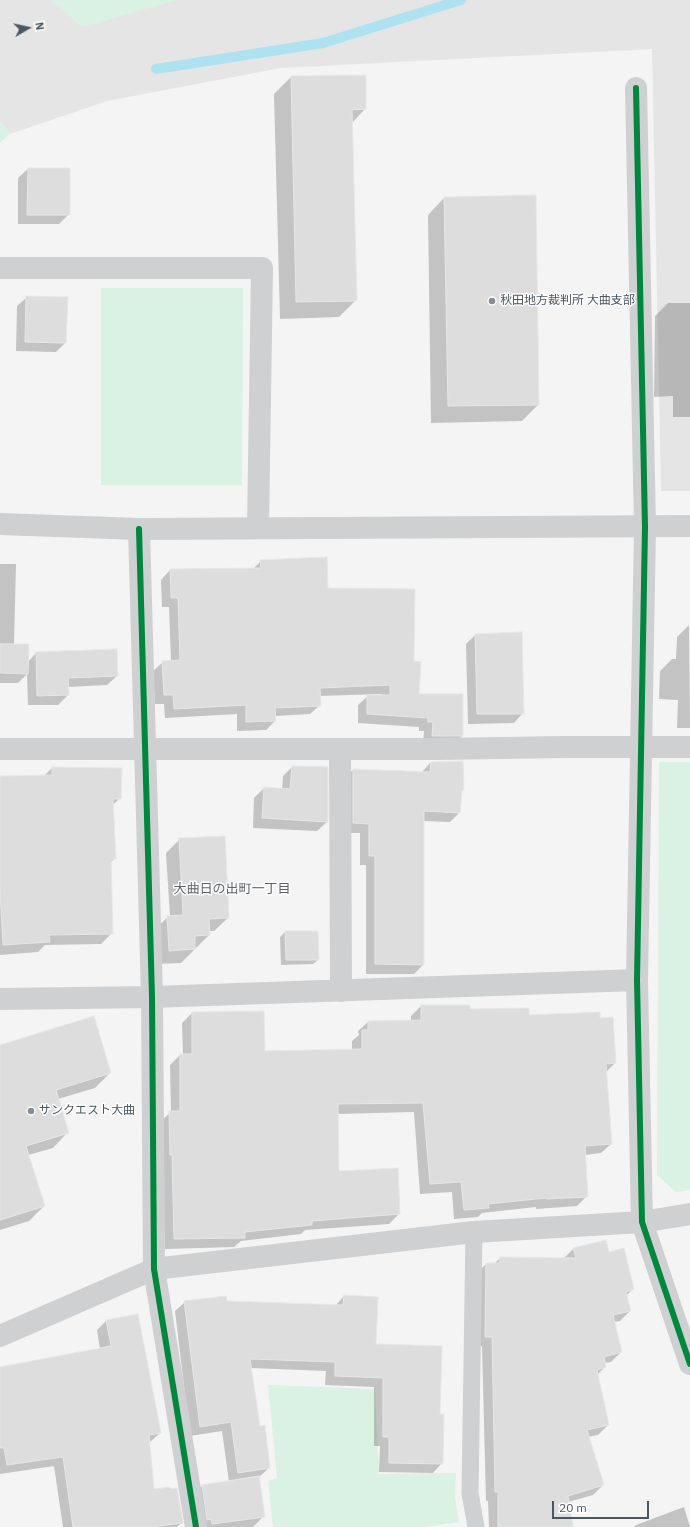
<!DOCTYPE html>
<html>
<head>
<meta charset="utf-8">
<style>
  body { margin:0 }
  #map { position:relative; width:690px; height:1527px; overflow:hidden; background:#f4f4f4; font-family:"IBM Plex Sans",sans-serif }
  canvas { display:block }
  .north { position:absolute; left:8px; top:8px; width:40px; height:40px; -webkit-text-stroke:3px #fff; paint-order:stroke; rotate:81deg; font-size:11px; font-weight:700; line-height:16px; text-align:center; color:#4a5661 }
  .north::after { content:''; display:block; margin:auto; width:14px; height:18px; background:#4a5661; clip-path:polygon(50% 0,100% 100%,50% 72%,0 100%) }
  .scale { position:absolute; left:552px; top:1501px; width:97px; height:18px; box-sizing:border-box; border:2px solid #4a5661; border-top:0; padding-left:5px; font-size:12px; line-height:14px; white-space:nowrap; color:#4a5661; -webkit-text-stroke:3px #fff; paint-order:stroke }
</style>
</head>
<body>
<div id="map">
<canvas width="690" height="1527"></canvas>
<div class="north">N</div>
<div class="scale">20 m</div>
</div>
<script>
const c = document.querySelector('canvas').getContext('2d');
c.lineJoin = 'round';
function fill(path, color) {
  c.fillStyle = color;
  c.fill(path, 'evenodd');
}
function toPath(rows) {
  const path = new Path2D();
  for (const r of rows) {
    path.moveTo(r[0], r[1]);
    for (let i = 2; i < r.length; i += 2) path.lineTo(r[i], r[i + 1]);
  }
  return path;
}
function trace(path, color, width, dash) {
  c.strokeStyle = color;
  c.lineWidth = width;
  c.lineCap = dash ? 'butt' : 'round';
  c.setLineDash(dash || []);
  c.stroke(path);
}
function drawText(font, color, halo, rows, align = 'center') {
  c.font = font + ' "IBM Plex Sans","Noto Sans JP",sans-serif';
  c.lineWidth = 3;
  c.setLineDash([]);
  c.textBaseline = 'middle';
  c.strokeStyle = halo;
  c.fillStyle = color;
  for (const [text, x, y, turn = 0] of rows) {
    c.save();
    c.translate(x, y);
    c.rotate((+turn || 0) * Math.PI / 180);
    c.textAlign = isNaN(turn) ? turn : align;
    if (halo) c.strokeText(text, 0, 0);
    c.fillText(text, 0, 0);
    c.restore();
  }
}
fill(toPath([
  [0,0,690,0,690,491,661,491,652,49,281,68,107,101,10,134,0,121]
]), '#e6e5e6');
fill(toPath([
  [51,0,177,0,82,27],
  [0,121,10,134,0,143],
  [101,288,243,288,242,485,101,485],
  [659,762,690,762,690,1190,676,1192,657,1175],
  [268,1385,375,1389,379,1474,456,1473,455,1498,459,1522,425,1527,273,1527,268,1481,277,1478]
]), '#d9f2e3');
fill(toPath([
  [365,76,365,109,352,123,356,300,339,317,280,319,274,94,291,77],
  [28,169,69,169,69,214,59,224,18,224,18,178],
  [444,198,538,405,522,421,431,423,428,215],
  [27,297,65,343,56,352,16,351,17,306],
  [668,303,690,303,690,417,673,417,673,396,654,397,655,316],
  [261,561,327,589,413,662,418,695,462,736,453,745,423,745,424,731,419,731,419,727,358,723,358,705,368,696,381,696,382,694,319,696,320,705,310,714,275,716,275,721,266,730,237,731,237,714,165,718,164,704,155,704,153,671,163,662,171,661,169,607,162,607,161,580,170,570,253,569],
  [0,564,16,564,14,645,28,662,36,653,117,676,107,685,67,687,68,695,58,705,28,705,27,674,18,683,0,683],
  [689,625,690,728,677,728,678,700,659,699,660,671,672,659,676,659,677,637],
  [475,635,523,713,514,723,468,724,466,644],
  [431,762,463,790,461,792,459,813,450,822,423,821,423,965,414,974,366,974,366,865,360,865,360,833,344,833,343,779,353,770,421,773],
  [292,767,327,822,317,831,253,828,254,798,264,788,282,790,283,776],
  [52,768,120,798,112,806,115,858,110,863,112,933,101,944,45,945,38,952,0,955,0,777,44,776],
  [180,839,228,918,214,931,209,931,209,935,181,963,156,964,154,930,168,917,170,916,166,853],
  [285,932,318,960,313,964,281,965,280,937],
  [421,1006,528,1016,599,1019,615,1063,606,1072,611,1144,601,1153,584,1155,587,1196,577,1206,536,1209,536,1207,482,1213,478,1217,454,1219,452,1192,420,1194,414,1112,337,1114,338,1172,399,1214,389,1224,305,1230,301,1234,241,1241,234,1247,165,1249,160,1122,171,1112,170,1065,180,1055,183,1055,182,1023,192,1013,264,1052,352,1050,352,1041,359,1035,358,1031,368,1022,411,1021,411,1016],
  [0,1046,110,1073,95,1088,58,1099,68,1132,53,1148,28,1155,44,1206,29,1221,0,1230],
  [573,1249,608,1253,633,1289,626,1296,630,1311,620,1321,614,1322,621,1352,611,1362,604,1363,605,1367,597,1375,608,1425,598,1435,588,1437,603,1485,593,1495,568,1502,572,1527,489,1527,488,1501,486,1501,482,1346,475,1346,476,1274,486,1264,494,1264,500,1258,563,1259],
  [344,1296,375,1345,439,1415,442,1463,433,1473,379,1472,380,1446,374,1446,374,1387,325,1385,326,1371,251,1368,259,1427,269,1468,258,1478,264,1516,253,1527,198,1527,193,1495,202,1486,229,1482,222,1431,190,1436,175,1311,185,1302,226,1302,335,1306],
  [106,1321,160,1433,149,1443,153,1490,182,1522,177,1527,63,1527,54,1466,0,1474,0,1368,100,1349,97,1330],
  [684,1507,690,1527,634,1527,636,1525]
]), '#0003');
trace(toPath([
  [156,69,323,43,461,0]
]), '#aee2f0', 10);
const building = toPath([
  [366,75,366,109,352,110,357,301,296,302,291,76,366,75],
  [28,168,70,168,70,215,27,215,28,168],
  [536,195,539,405,448,406,444,197,536,195],
  [26,296,68,297,66,343,25,342,26,296],
  [327,557,328,588,415,589,414,661,421,662,419,694,463,694,463,736,432,736,433,722,428,722,428,718,367,714,367,695,390,695,390,685,320,688,321,706,275,708,276,721,246,722,246,705,174,709,173,695,164,695,162,661,180,660,178,598,171,598,170,569,261,568,260,560,327,557],
  [522,632,524,714,477,714,475,634,522,632],
  [0,644,29,644,28,674,0,673,0,644],
  [117,649,118,676,68,678,69,695,37,696,36,652,117,649],
  [463,761,464,790,462,790,460,813,424,811,424,965,375,964,375,856,369,856,369,824,353,823,353,769,430,772,431,762,463,761],
  [292,766,328,767,328,822,262,818,264,787,290,789,292,766],
  [52,767,122,768,121,799,113,799,116,859,111,859,113,934,49,935,50,942,3,945,0,891,0,776,52,775,52,767],
  [225,836,229,918,209,919,210,935,195,936,195,949,169,951,167,916,183,915,179,838,225,836],
  [285,931,318,931,319,960,286,960,285,931],
  [421,1005,470,1005,470,1009,529,1008,529,1015,600,1012,600,1018,613,1017,616,1063,606,1064,612,1144,585,1146,588,1197,546,1199,546,1198,488,1204,489,1208,464,1210,461,1182,430,1184,423,1103,338,1104,339,1171,398,1168,400,1214,312,1221,312,1225,245,1232,245,1238,174,1239,172,1155,170,1155,169,1111,180,1111,180,1054,192,1054,192,1012,264,1011,265,1051,362,1049,362,1030,368,1030,368,1021,421,1020,421,1005],
  [94,1016,111,1073,56,1090,69,1133,26,1146,45,1206,0,1220,0,1045,94,1016],
  [606,1240,609,1252,624,1248,634,1289,626,1292,631,1311,613,1315,622,1352,604,1357,606,1367,597,1370,609,1425,587,1430,604,1485,568,1496,573,1527,498,1527,498,1492,495,1492,492,1337,485,1337,486,1263,500,1263,500,1257,576,1258,573,1248,606,1240],
  [344,1295,378,1297,376,1344,442,1346,440,1414,444,1414,443,1464,389,1463,389,1437,383,1437,383,1378,335,1376,335,1362,250,1359,260,1426,265,1425,270,1468,238,1473,231,1422,200,1427,184,1301,226,1296,227,1301,343,1305,344,1295],
  [138,1314,161,1433,149,1435,154,1489,170,1487,171,1489,177,1488,183,1523,151,1527,73,1527,63,1457,7,1465,4,1448,0,1448,0,1367,111,1346,106,1320,138,1314],
  [259,1476,265,1517,212,1524,211,1519,207,1520,202,1485,259,1476]
]);
fill(building, '#ddddde');
trace(building, '#e5e6e7', 1);
trace(toPath([
  [474,1232,470,1493,476,1527]
]), '#ced0d2', 17);
trace(toPath([
  [636,88,645,527,637,980,642,1222,690,1364],
  [0,268,262,268,258,527],
  [139,529,152,997,154,1269,196,1527],
  [0,749,435,749,566,747,690,747],
  [340,749,341,991],
  [0,999,152,997,637,980],
  [0,1336,154,1269,474,1232,642,1222,690,1214]
]), '#ced0d2', 22);
trace(toPath([
  [0,524,139,529,690,526]
]), '#ced0d2', 22);
trace(toPath([
  [636,88,645,527,637,980,642,1222,690,1364],
  [139,529,152,997,154,1269,196,1527]
]), '#00873e', 6);
for (const [x, y, r, color] of [
  [492,301,4,"#868d94"],
  [31,1111,4,"#868d94"]
]) {
  const dot = new Path2D();
  dot.arc(x, y, r, 0, 2 * Math.PI);
  c.fillStyle = color;
  c.fill(dot);
  trace(dot, '#fff', 1.5);
}
drawText('12px', '#4a5661', '#fff', [
  ["秋田地方裁判所 大曲支部",500,301],
  ["サンクエスト大曲",39,1111]
], 'left');
drawText('13px', '#5f6368', '#fff', [
  ["大曲日の出町一丁目",232,889]
]);
</script>
</body>
</html>
